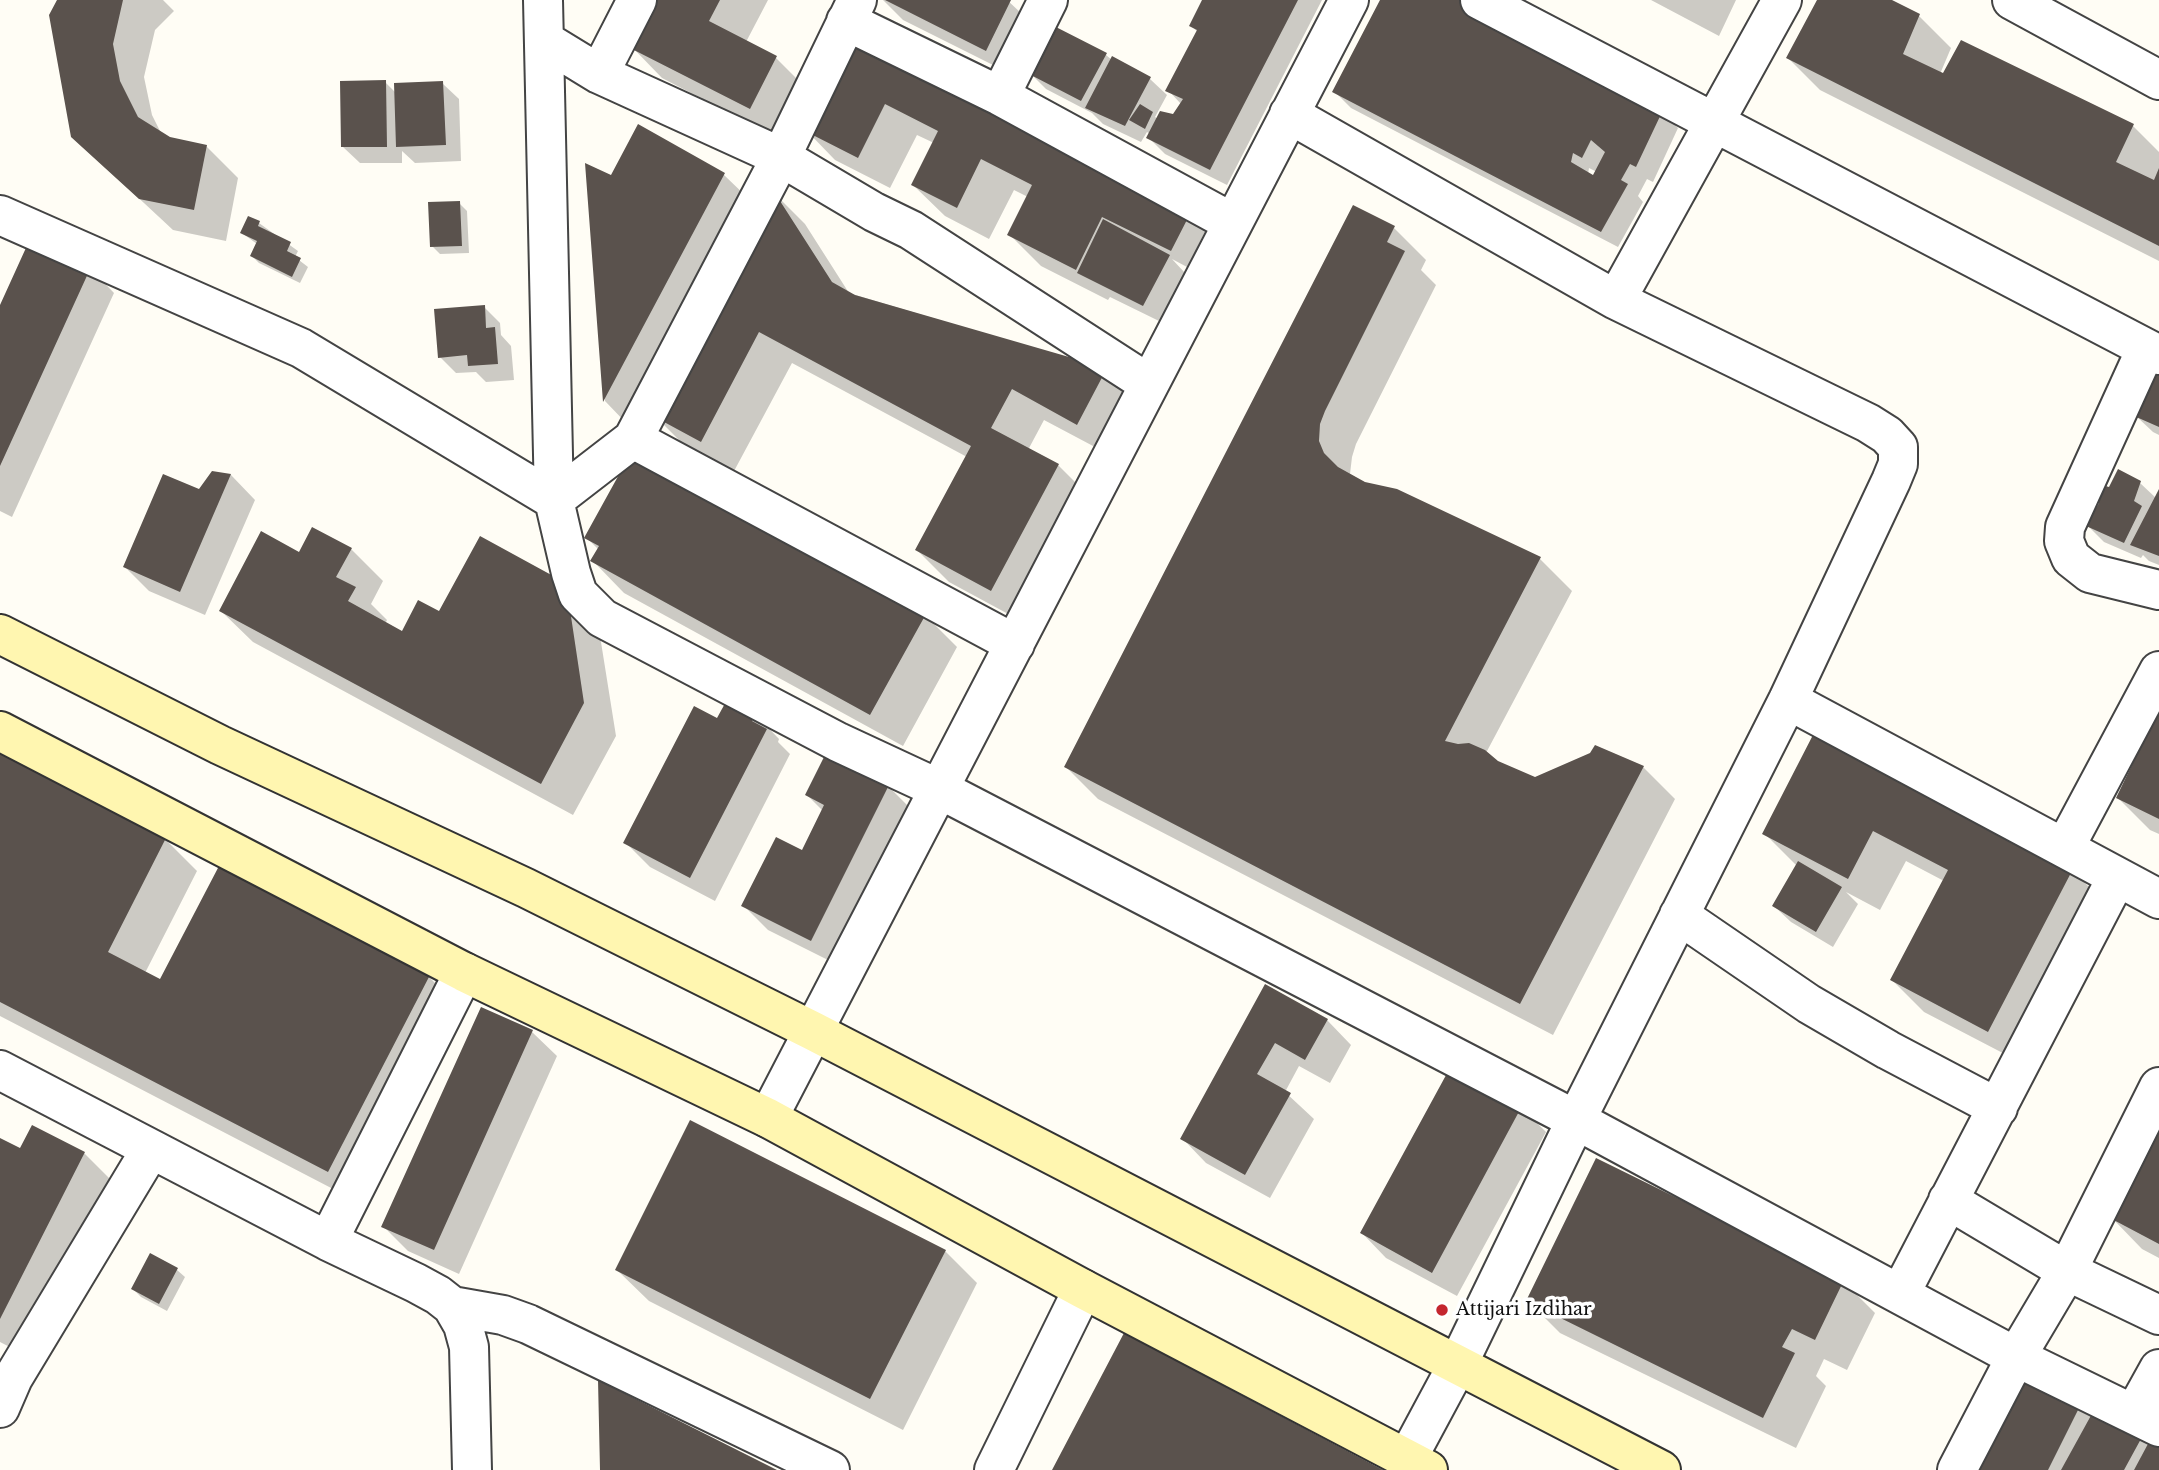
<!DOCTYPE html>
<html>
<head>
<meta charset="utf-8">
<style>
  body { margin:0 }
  canvas { display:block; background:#fffdf5 }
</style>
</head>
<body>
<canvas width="2159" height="1470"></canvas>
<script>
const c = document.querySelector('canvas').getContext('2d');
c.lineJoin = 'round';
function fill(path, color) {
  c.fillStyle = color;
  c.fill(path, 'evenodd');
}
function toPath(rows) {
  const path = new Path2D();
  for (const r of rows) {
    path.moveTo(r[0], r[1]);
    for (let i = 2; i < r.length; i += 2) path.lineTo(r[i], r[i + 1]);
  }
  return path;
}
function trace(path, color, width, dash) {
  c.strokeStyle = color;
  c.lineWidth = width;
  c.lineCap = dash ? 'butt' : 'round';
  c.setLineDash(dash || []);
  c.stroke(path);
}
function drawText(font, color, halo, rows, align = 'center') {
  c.font = font + ' "Libre Baskerville",serif';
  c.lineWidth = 7;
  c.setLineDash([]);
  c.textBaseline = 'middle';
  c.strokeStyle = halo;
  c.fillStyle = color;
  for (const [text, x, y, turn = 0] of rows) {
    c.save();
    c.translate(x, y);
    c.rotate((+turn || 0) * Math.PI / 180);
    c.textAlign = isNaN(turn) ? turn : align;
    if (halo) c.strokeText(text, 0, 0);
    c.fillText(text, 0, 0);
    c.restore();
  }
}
fill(toPath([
  [59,0,163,0,174,11,155,30,144,77,152,115,161,133,169,138,206,146,238,178,226,241,173,230,72,136],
  [654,0,768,0,746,42,776,58,808,90,782,140,662,78,631,46],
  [883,0,1007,0,1035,26,1011,74,903,20],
  [1204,0,1322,0,1227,185,1165,154,1148,137,1150,134,1147,132,1141,142,1103,124,1092,113,1046,89,1029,72,1106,55,1112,60,1113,58,1150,79,1167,95,1155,117,1158,119,1174,116,1181,104,1168,90,1198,32,1191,26],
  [1382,0,1485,10,1661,112,1678,128,1653,182,1647,179,1638,196,1643,202,1618,247,1351,108,1334,91],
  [1589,168,1597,172,1594,177,1588,174],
  [1651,0,1736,0,1719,36],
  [1819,0,1888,0,1919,16,1951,48,1940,74,2133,126,2159,152,2159,261,1820,90,1788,58],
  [851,33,1206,230,1187,267,1172,259,1185,273,1159,321,1110,297,1108,300,1041,266,1009,234,1028,197,1014,190,989,239,945,216,913,185,934,143,917,135,890,188,835,160,804,128],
  [385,82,396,93,442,83,459,99,461,161,415,163,402,151,402,163,360,163,343,147],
  [638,126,724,175,749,199,628,425,605,401,587,166,612,177],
  [774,193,805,224,849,293,1106,370,1138,402,1110,455,1044,420,1028,450,1058,465,1090,497,1023,622,949,582,917,550,967,457,792,363,733,473,687,448,655,416],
  [459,203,467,211,469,253,440,254,432,246],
  [259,223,298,251,295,257,308,267,300,283,259,263,252,256,257,244,242,233],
  [1394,228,1426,260,1421,270,1436,285,1356,444,1352,457,1350,474,1364,484,1397,491,1540,559,1572,591,1486,753,1497,762,1535,778,1643,767,1675,799,1553,1035,1098,799,1066,767],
  [90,268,114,293,12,517,0,511,0,309],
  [484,307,500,323,501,335,511,346,514,380,486,382,476,372,456,373,440,357],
  [2159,372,2159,435,2153,432,2136,416],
  [213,473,231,475,255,500,205,615,149,591,125,567,199,491],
  [2140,483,2156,498,2159,492,2159,565,2149,561,2143,555,2141,558,2104,542,2088,526,2100,505,2096,501,2109,489],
  [586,537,925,615,957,647,903,746,624,593,593,561,599,550],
  [481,538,597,617,616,736,573,815,253,642,221,611,300,555,351,549,383,581,371,604,387,620,385,624,402,633,440,614],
  [2159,713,2159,834,2150,830,2118,798],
  [755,714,779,739,778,742,790,754,715,901,650,867,626,843,717,720],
  [1815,735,2072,870,2104,902,2020,1062,1924,1012,1892,980,1944,881,1906,861,1880,910,1846,892,1858,904,1833,947,1791,922,1774,906,1797,866,1764,833],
  [0,754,165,839,197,871,145,973,161,981,429,977,461,1009,360,1203,0,1016],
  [888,786,913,811,836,964,768,930,744,906,803,852,823,811,807,795],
  [1266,986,1327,1020,1351,1045,1330,1083,1299,1066,1285,1092,1314,1119,1270,1198,1206,1163,1182,1138],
  [532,1032,557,1056,459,1274,408,1251,384,1227],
  [1521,1107,1546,1132,1457,1296,1386,1258,1362,1233],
  [2159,1123,2159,1258,2142,1249,2111,1217],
  [0,1140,21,1151,84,1153,116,1185,29,1357,0,1342],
  [945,1251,977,1283,903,1430,649,1301,617,1270],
  [151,1256,177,1270,185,1277,167,1311,141,1297,133,1289],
  [1843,1281,1875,1313,1847,1370,1824,1359,1816,1376,1826,1386,1796,1448,1560,1333,1528,1301],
  [2080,1406,2092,1417,2141,1438,2149,1446,2159,1449,2159,1470,1976,1470]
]), '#0003');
fill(toPath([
  [57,0,123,0,113,44,120,81,138,117,170,137,207,145,194,210,139,199,71,137,49,15],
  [652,0,720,0,709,21,777,56,750,109,628,47],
  [885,0,1011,0,986,51],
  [1202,0,1298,0,1210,170,1146,138,1160,111,1173,114,1183,99,1165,91,1197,30,1189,26],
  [1380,0,1468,0,1486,9,1479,22,1484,15,1663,110,1636,167,1630,164,1621,180,1628,184,1601,232,1332,92],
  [1591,140,1605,152,1593,175,1571,162,1573,153,1582,158],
  [1817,0,1892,0,1920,14,1903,54,1943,73,1961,40,2134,124,2116,162,2154,180,2159,168,2159,246,1786,58],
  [1052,25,1107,53,1081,101,1027,73],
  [850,31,1191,212,1171,251,1102,217,1076,270,1007,235,1032,185,981,159,957,208,911,185,938,131,885,104,858,158,801,129],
  [1112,56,1151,77,1125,126,1085,108],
  [386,80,387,147,341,147,340,81],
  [443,81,446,145,396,147,394,83],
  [1140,104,1153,112,1145,129,1129,120],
  [638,124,725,173,603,402,585,163,611,175],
  [773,190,832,282,855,295,1107,368,1077,425,1012,389,991,428,1059,464,991,591,915,550,971,446,759,332,701,442,653,416],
  [460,201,462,246,430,247,428,202],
  [1353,205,1395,226,1387,242,1405,251,1325,411,1320,424,1319,441,1324,453,1338,467,1365,482,1397,489,1541,557,1445,741,1458,744,1469,743,1485,750,1498,761,1535,777,1590,753,1595,745,1644,766,1520,1004,1064,767],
  [248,216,260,221,258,226,291,242,287,251,301,258,292,277,250,256,257,241,240,233],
  [1103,219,1170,255,1143,306,1077,273],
  [30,239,91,267,0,466,0,305],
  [485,305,486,328,495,327,498,364,468,366,467,355,438,358,434,309],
  [2159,369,2159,427,2134,416],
  [632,451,926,614,870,715,590,561,599,546,584,538],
  [2118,469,2141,481,2134,501,2142,506,2124,543,2086,526,2099,503,2094,501,2102,485,2109,487],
  [212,471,231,474,180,592,123,567,163,474,199,489],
  [2159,489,2159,556,2130,545],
  [312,527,352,548,336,577,356,587,348,601,402,631,418,600,439,611,480,536,566,583,584,703,541,784,219,611,261,531,299,552],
  [728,698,756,713,752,721,767,729,690,878,623,843,694,706,717,718],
  [2159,709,2159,819,2116,798],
  [1814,733,2073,869,1988,1032,1890,980,1948,870,1873,831,1848,879,1762,834],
  [0,752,166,838,108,952,160,979,219,866,430,975,328,1172,0,1002],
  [826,753,889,785,811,941,741,906,776,837,802,850,824,805,805,795],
  [1798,861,1842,887,1816,932,1772,906],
  [1265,984,1328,1019,1305,1060,1275,1043,1257,1074,1291,1093,1245,1175,1180,1139],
  [481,1007,533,1030,434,1250,381,1227],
  [1451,1066,1522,1106,1432,1273,1360,1233],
  [2159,1119,2159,1244,2108,1217],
  [690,1120,946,1250,870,1399,615,1270],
  [32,1125,85,1152,0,1319,0,1138,20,1148],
  [1596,1158,1844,1280,1815,1340,1792,1329,1782,1347,1795,1353,1763,1418,1526,1301],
  [150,1253,178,1268,159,1304,131,1289],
  [1124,1333,1383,1470,1052,1470],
  [2022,1374,2081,1404,2048,1470,1975,1470],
  [598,1380,777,1470,600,1470],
  [2094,1410,2142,1437,2124,1470,2061,1470],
  [2149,1442,2159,1447,2159,1470,2134,1470]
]), '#5a524d');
const street = toPath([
  [543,0,554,500,571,573,578,594,602,618,838,742,939,789,1576,1120,2016,1357,2159,1427],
  [1480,0,2159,355],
  [2012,0,2159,80],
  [846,21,1000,96,1233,223],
  [545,41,599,74,781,157,874,212,911,230,1149,384],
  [599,74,637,0],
  [1000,96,1048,0],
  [1289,114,1616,300,1868,423,1887,435,1898,447,1898,464,1891,481,1788,700,1576,1120,1458,1364,1407,1459],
  [0,215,301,348,554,500,633,439,781,157,857,0],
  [1616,300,1782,0],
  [2146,349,2065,527,2064,541,2071,558,2090,573,2159,590],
  [633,439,1015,644],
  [1788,700,2159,899],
  [2065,847,2159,671],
  [1679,915,1809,1004,1888,1050,1998,1108],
  [0,1070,328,1241,416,1283,438,1295,452,1306,463,1325,469,1347,472,1470],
  [768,1118,1349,0],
  [1948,1200,2067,1271,2159,1315],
  [328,1241,464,972],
  [1900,1294,2117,877],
  [452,1306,503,1315,528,1324,830,1470],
  [0,1408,13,1378,151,1149],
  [2134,1414,2159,1369],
  [994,1470,1083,1289],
  [1957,1470,2016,1357,2067,1271,2159,1087]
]);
const secondary = toPath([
  [0,634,220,745,526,888,813,1031,1661,1470],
  [0,731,464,972,768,1118,1083,1289,1428,1470]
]);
trace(street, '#444', 42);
trace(secondary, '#333', 42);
trace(street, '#fff', 38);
trace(secondary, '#fff6b0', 38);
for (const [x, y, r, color] of [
  [1442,1310,7,"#c4262e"]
]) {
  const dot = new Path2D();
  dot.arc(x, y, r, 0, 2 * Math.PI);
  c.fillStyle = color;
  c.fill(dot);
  trace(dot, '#fff', 2.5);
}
drawText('18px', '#111', '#fff', [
  ["Attijari Izdihar",1456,1310]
], 'left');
</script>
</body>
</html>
